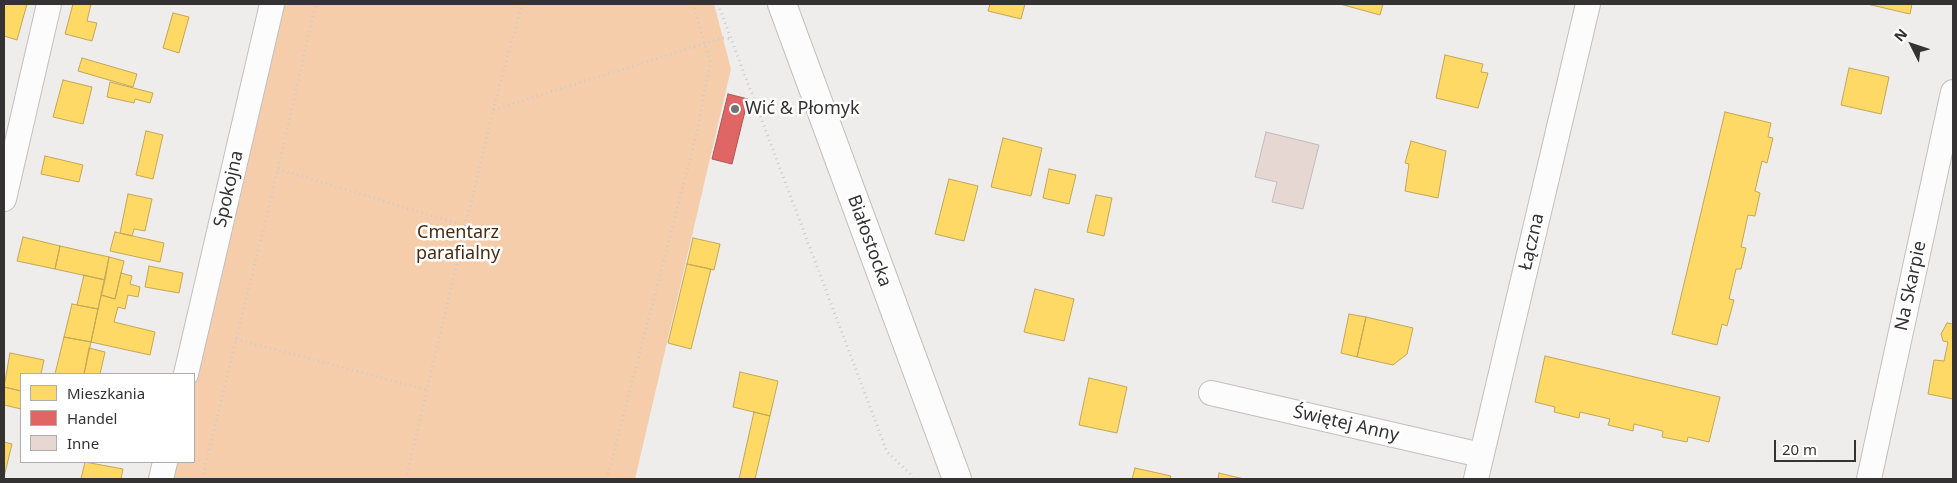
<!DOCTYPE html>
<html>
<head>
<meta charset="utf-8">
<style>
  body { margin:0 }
  #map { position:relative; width:1957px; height:483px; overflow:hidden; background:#efecec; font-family:"Noto Sans",sans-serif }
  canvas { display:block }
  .frame { position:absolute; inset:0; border:5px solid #343232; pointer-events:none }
  .legend { position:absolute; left:20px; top:373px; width:175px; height:90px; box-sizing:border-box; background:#fff; border:1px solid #aeadad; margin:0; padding:6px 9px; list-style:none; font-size:15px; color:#343232 }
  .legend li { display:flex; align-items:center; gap:10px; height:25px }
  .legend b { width:25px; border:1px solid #aeadad }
  .north { position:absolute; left:1887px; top:20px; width:50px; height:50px; -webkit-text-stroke:4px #fff; paint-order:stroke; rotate:311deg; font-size:14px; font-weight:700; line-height:20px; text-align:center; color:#343232 }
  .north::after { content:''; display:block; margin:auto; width:18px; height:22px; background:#343232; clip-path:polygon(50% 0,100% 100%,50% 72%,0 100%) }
  .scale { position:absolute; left:1774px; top:440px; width:82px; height:22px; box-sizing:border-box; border:2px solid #343232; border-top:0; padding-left:6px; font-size:15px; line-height:18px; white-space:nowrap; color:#343232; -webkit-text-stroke:4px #fff; paint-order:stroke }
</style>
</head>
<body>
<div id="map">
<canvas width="1957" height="483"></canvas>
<div class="frame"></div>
<ul class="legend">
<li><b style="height:14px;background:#ffd966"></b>Mieszkania</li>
<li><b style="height:14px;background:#e06666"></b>Handel</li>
<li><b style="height:14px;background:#e6d7d2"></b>Inne</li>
</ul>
<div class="north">N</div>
<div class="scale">20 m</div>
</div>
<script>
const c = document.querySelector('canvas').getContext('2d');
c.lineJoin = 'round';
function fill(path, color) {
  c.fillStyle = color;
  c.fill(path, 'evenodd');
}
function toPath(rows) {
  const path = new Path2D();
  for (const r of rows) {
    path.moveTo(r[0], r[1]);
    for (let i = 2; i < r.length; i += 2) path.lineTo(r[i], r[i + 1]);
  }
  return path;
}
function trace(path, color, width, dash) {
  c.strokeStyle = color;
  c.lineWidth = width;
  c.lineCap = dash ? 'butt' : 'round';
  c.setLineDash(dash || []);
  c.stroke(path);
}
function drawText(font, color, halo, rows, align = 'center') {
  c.font = font + ' "Noto Sans",sans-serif';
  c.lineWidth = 5;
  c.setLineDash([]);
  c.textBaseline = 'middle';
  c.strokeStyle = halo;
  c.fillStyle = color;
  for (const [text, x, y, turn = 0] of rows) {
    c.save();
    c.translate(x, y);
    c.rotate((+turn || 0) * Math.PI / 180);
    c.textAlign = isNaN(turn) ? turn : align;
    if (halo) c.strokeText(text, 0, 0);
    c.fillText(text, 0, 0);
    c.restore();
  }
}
fill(toPath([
  [282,4,714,4,731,69,635,479,172,479,176,462,194,462,194,383]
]), '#f6cdab');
const homes = toPath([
  [4,4,27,4,17,40,4,36,4,4],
  [73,4,91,4,87,21,97,23,92,41,65,34,73,4],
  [990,4,1025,4,1021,19,988,11,990,4],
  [1340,4,1383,4,1380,15,1340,4],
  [1867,4,1912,4,1910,14,1867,4],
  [173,13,189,17,179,53,163,48,173,13],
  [1445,55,1483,64,1481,72,1488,73,1478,108,1436,98,1445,55],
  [82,58,137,74,133,87,78,71,82,58],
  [1849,68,1889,77,1881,114,1841,105,1849,68],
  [63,80,92,87,83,124,53,117,63,80],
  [110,82,153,93,150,103,135,99,134,103,107,97,110,82],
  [1725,112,1771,123,1768,137,1773,138,1767,163,1762,161,1755,191,1760,193,1755,216,1748,215,1741,247,1746,248,1741,269,1736,269,1729,299,1734,300,1727,326,1722,324,1717,345,1672,334,1725,112],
  [146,131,163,135,153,179,136,175,146,131],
  [1003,138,1042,148,1031,196,991,187,1003,138],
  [1411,141,1446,151,1438,198,1405,191,1409,164,1405,163,1411,141],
  [45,156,83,165,79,182,41,174,45,156],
  [1049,169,1076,175,1069,204,1043,198,1049,169],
  [949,179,978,186,964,241,935,234,949,179],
  [128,194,152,199,145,231,134,229,132,236,120,233,128,194],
  [1096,195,1112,198,1104,236,1087,232,1096,195],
  [115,232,164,243,160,262,110,251,115,232],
  [23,237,60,246,55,269,17,261,23,237],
  [693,238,720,244,714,270,687,264,693,238],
  [60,246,109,257,105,280,55,269,60,246],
  [109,257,124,261,115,299,101,295,109,257],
  [687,264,711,269,691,349,668,343,687,264],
  [149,266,183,273,179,293,145,287,149,266],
  [121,273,132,276,130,284,140,287,138,297,128,295,125,309,118,307,114,322,155,332,150,355,91,342,101,295,115,299,121,273],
  [84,275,105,280,98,309,77,305,84,275],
  [1035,289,1074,299,1064,341,1024,332,1035,289],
  [72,304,98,309,91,342,64,337,72,304],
  [1349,314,1366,317,1357,357,1341,353,1349,314],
  [1366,317,1413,328,1407,354,1393,365,1357,357,1366,317],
  [1947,323,1953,324,1953,399,1928,394,1934,360,1944,361,1948,342,1943,341,1941,334,1947,323],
  [64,337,91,342,84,374,55,374,64,337],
  [89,348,105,352,100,374,84,374,89,348],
  [10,353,44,360,41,374,44,374,21,374,21,391,4,387,10,353],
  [1545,356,1720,397,1709,442,1688,437,1687,442,1662,437,1663,431,1634,424,1633,431,1608,425,1610,419,1580,412,1579,418,1554,412,1555,407,1535,402,1545,356],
  [740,372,778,381,770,416,733,407,740,372],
  [1089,378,1127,387,1117,433,1079,425,1089,378],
  [4,387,21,391,21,409,4,405,4,387],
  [754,412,770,416,755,479,739,479,754,412],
  [4,442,12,444,4,477,4,442],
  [85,462,123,469,121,479,81,479,85,462],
  [1135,468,1171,476,1170,479,1132,479,1135,468],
  [1219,473,1244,479,1218,479,1219,473]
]);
fill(homes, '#ffd966');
trace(homes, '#c2a756', 1);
const shops = toPath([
  [728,94,748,99,732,164,712,159,728,94]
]);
fill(shops, '#e06666');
trace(shops, '#ac5656', 1);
const building = toPath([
  [1266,132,1319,145,1303,209,1272,202,1277,182,1255,177,1266,132]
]);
fill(building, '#e6d7d2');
trace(building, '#bebcbc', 1);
const minor = toPath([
  [4,199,49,4],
  [186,374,272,4],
  [1211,393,1481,455],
  [161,479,165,462],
  [1476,479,1588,4],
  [1869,479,1953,92]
]);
const tertiary = toPath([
  [782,4,957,479]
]);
trace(minor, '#c1bfbf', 26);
trace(tertiary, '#c1bfbf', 30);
trace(toPath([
  [718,4,887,452,910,474,912,479],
  [493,110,522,4],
  [278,169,466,226],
  [236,339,427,390],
  [202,479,278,169,316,4],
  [406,479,493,110,722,38,732,39],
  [607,479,697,132,710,61,693,4]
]), '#cdcbcb', 3, [1, 4]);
trace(minor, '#fdfcfc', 24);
trace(tertiary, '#fdfcfc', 28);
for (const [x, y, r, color] of [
  [735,109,5,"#757373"]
]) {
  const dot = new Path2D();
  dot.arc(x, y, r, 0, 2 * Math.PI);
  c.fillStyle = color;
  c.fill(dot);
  trace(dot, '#fff', 2);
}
drawText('18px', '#343232', '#fff', [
  ["Wić & Płomyk",745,109]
], 'left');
drawText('18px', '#343232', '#fff', [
  ["Spokojna",229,189,-77],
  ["Białostocka",869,241,70],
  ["Łączna",1532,242,-77],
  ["Na Skarpie",1911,286,-78],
  ["Świętej Anny",1346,424,13]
]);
drawText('18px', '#482b11', '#fff', [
  ["Cmentarz",458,233],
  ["parafialny",458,254]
]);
</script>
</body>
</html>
